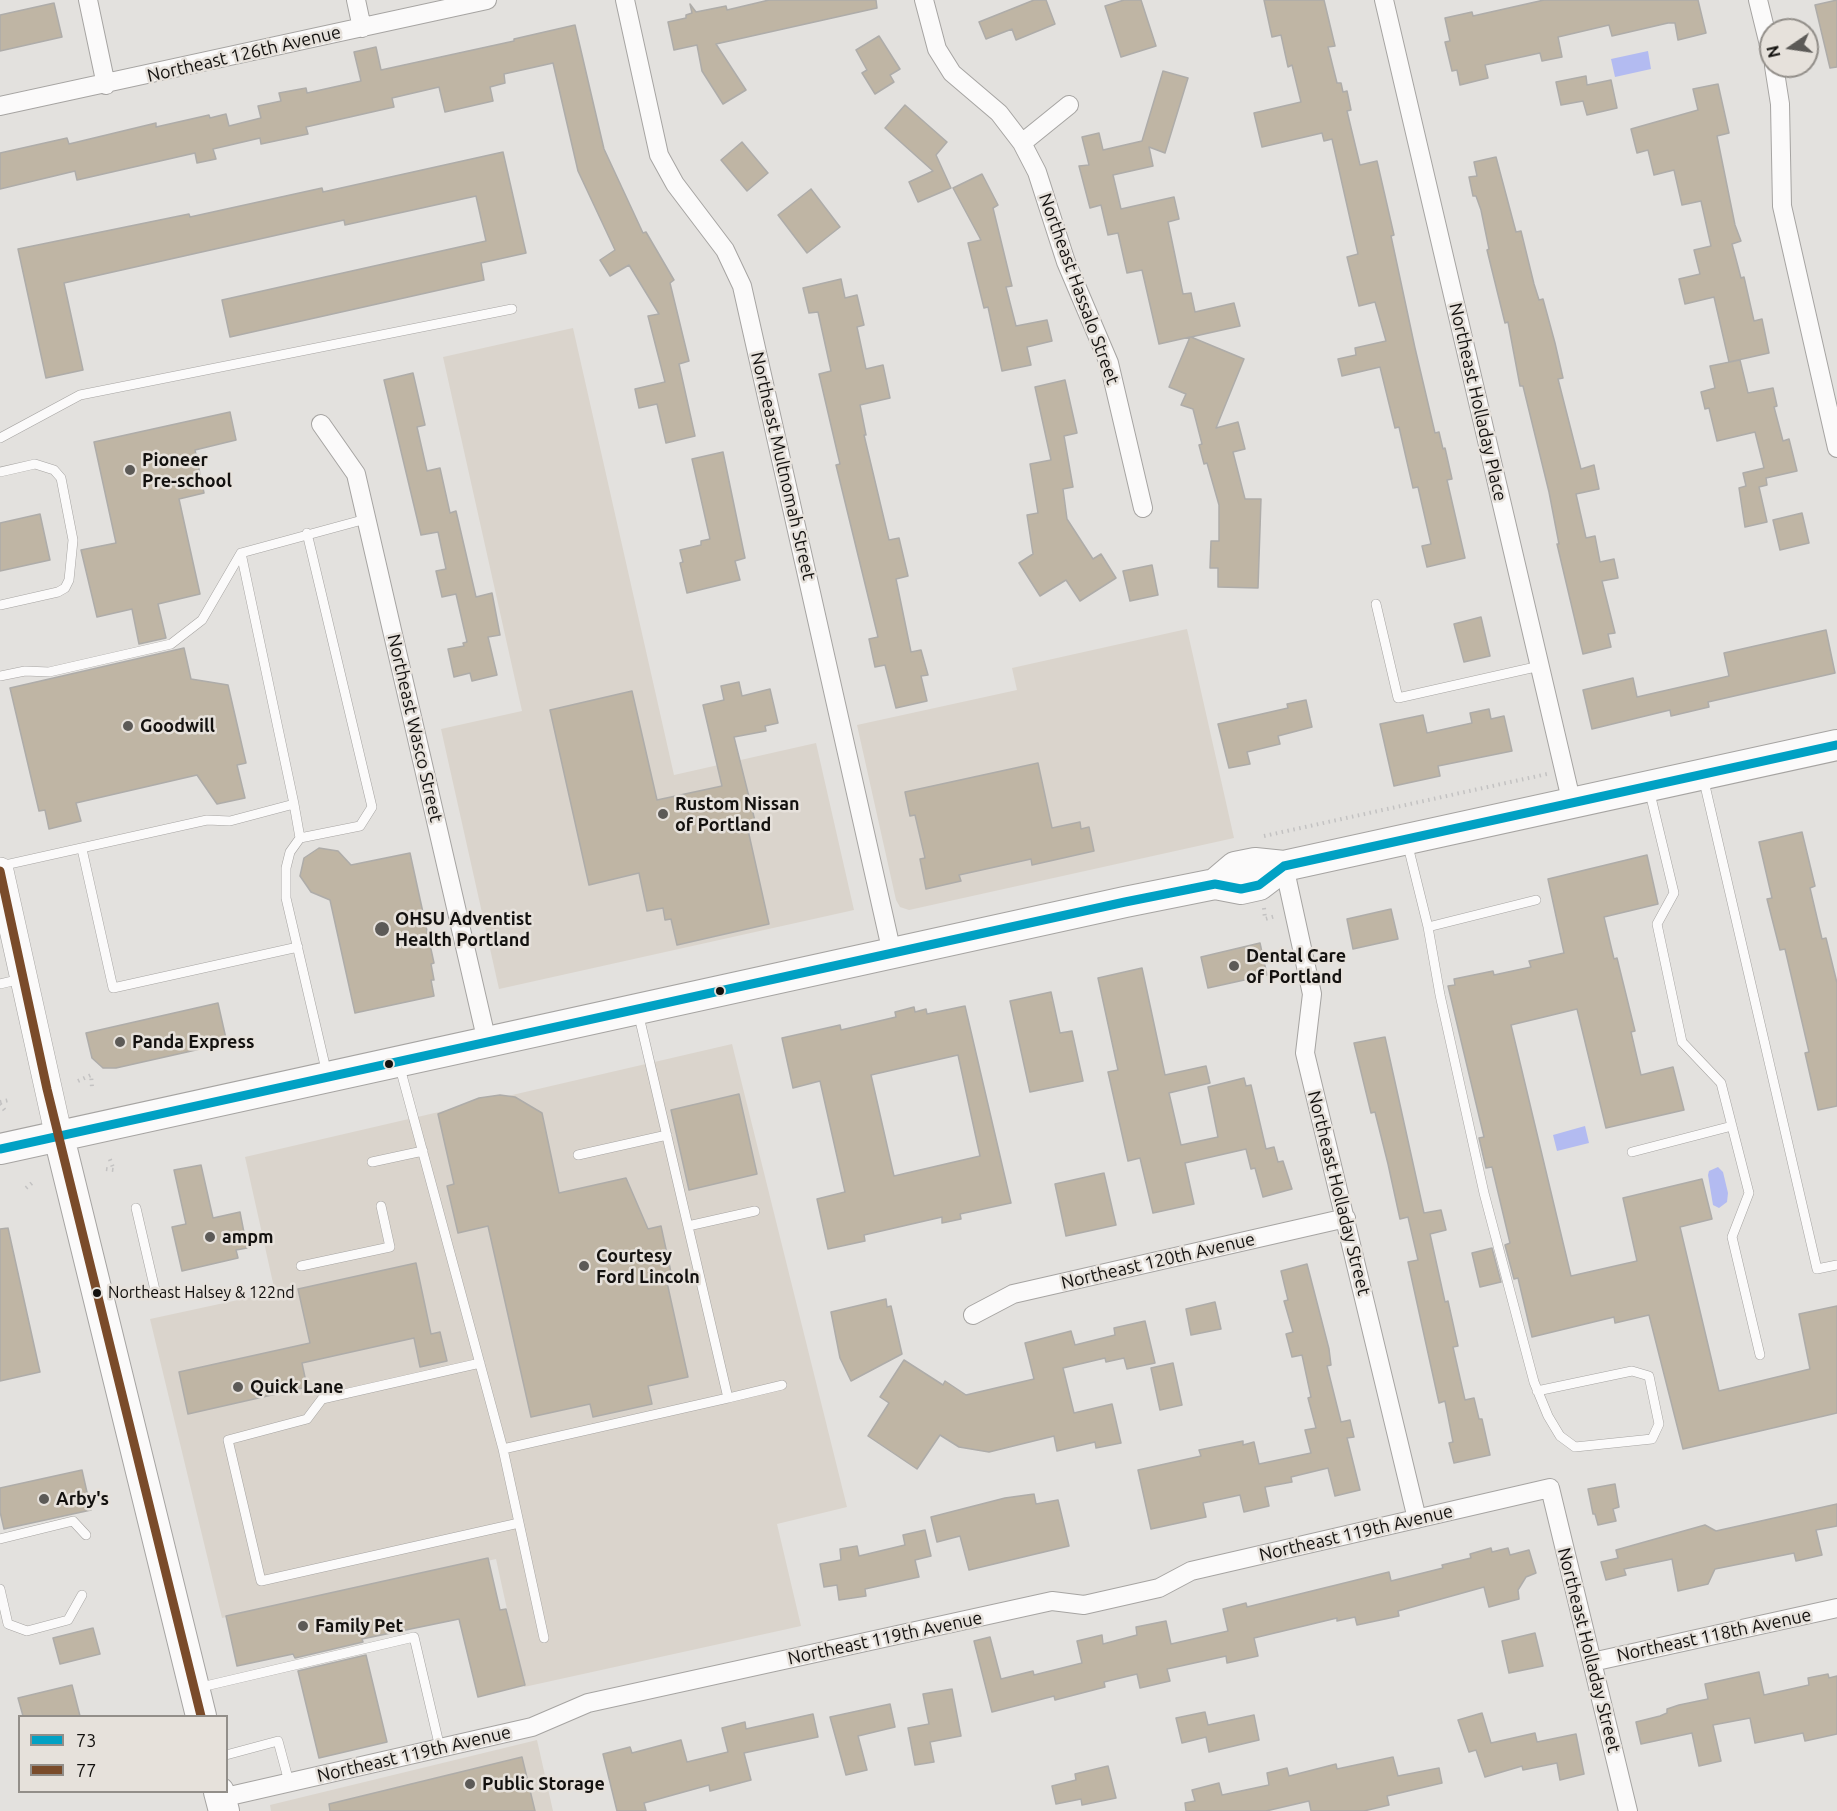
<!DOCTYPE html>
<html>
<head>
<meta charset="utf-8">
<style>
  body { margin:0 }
  #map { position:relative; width:1837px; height:1811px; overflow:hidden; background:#e3e1de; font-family:Ubuntu,sans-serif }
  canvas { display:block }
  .legend { position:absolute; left:18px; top:1715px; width:210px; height:78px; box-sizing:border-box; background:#e6e1db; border:2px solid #928e89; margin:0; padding:8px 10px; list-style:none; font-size:18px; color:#13110f }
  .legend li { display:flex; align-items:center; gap:12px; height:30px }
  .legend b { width:30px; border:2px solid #928e89 }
  .north { position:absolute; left:1759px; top:18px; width:60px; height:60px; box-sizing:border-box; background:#e6e1db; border:2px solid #928e89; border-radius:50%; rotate:257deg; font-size:16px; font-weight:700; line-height:24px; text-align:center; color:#13110f }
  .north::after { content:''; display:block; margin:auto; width:21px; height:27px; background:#5c5a57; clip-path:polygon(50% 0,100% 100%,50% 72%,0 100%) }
</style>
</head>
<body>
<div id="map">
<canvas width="1837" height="1811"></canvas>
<ul class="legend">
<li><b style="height:8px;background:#01a1c4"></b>73</li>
<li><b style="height:8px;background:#7a4b2a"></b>77</li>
</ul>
<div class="north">N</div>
</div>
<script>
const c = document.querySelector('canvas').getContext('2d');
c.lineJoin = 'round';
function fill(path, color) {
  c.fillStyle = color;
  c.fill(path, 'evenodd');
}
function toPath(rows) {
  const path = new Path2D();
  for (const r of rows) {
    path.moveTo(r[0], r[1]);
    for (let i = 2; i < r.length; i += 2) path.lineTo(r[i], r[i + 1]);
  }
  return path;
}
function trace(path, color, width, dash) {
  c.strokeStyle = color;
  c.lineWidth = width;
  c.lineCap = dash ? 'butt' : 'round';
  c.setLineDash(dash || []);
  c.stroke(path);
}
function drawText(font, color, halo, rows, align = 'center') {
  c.font = font + ' Ubuntu,sans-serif';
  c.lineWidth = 5;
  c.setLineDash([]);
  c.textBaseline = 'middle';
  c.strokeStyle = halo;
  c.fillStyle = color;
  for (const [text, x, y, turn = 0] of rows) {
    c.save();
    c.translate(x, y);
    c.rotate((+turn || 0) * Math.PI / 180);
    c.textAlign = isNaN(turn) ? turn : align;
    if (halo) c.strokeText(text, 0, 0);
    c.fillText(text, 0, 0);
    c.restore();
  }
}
fill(toPath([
  [573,328,674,775,816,743,854,910,499,989,441,729,522,711,443,357],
  [1187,629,1234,838,909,910,900,907,896,900,857,725,1017,690,1012,668],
  [732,1044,847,1507,777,1524,801,1626,524,1687,496,1559,222,1618,150,1319,275,1292,245,1157],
  [537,1740,553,1811,271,1811,270,1805]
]), '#dad4cc');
fill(toPath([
  [1648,51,1651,69,1615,77,1611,59],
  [1585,1126,1589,1143,1557,1151,1553,1135],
  [1718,1167,1723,1172,1728,1193,1727,1202,1719,1208,1713,1205,1708,1175,1709,1171]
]), '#b3bbf1');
const building = toPath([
  [769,0,876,0,877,8,716,44,746,90,723,104,702,71,697,45,674,50,668,22,686,18,686,15,692,13,690,4,696,12,726,6,727,10,769,0],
  [1034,0,1046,0,1055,24,1016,40,1012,29,986,39,979,22,1034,0],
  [1124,0,1141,0,1156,46,1121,57,1105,6,1124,0],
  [1264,0,1324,0,1335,46,1328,47,1337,83,1341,83,1343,92,1347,91,1351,110,1347,111,1360,165,1377,161,1394,235,1391,236,1415,348,1435,433,1439,432,1443,449,1445,448,1452,479,1447,480,1465,558,1427,567,1422,546,1431,544,1418,487,1413,488,1399,427,1395,428,1380,367,1342,376,1338,359,1356,355,1355,348,1386,341,1375,302,1359,306,1347,257,1358,254,1332,139,1324,141,1322,133,1262,147,1254,113,1301,102,1292,65,1288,67,1281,35,1272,37,1264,0],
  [1544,0,1698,0,1706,33,1678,40,1675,23,1668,23,1612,36,1609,25,1558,37,1562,57,1542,61,1540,53,1485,65,1488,78,1460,85,1457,70,1452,71,1445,42,1450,41,1445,18,1472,12,1473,16,1544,0],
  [1837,0,1837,67,1830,68,1815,5,1837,0],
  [54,3,62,37,0,51,0,15,54,3],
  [575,25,604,149,643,233,646,232,674,280,670,283,689,361,679,364,695,436,666,443,657,404,639,408,635,389,665,382,648,316,659,314,629,265,610,276,600,260,615,250,578,171,553,63,504,74,505,83,490,87,493,101,445,112,439,87,392,98,394,107,306,127,308,134,261,144,260,138,213,149,216,159,197,163,195,153,77,180,75,171,0,189,0,153,67,138,69,144,156,123,156,127,209,115,210,118,226,114,229,126,261,118,258,106,281,101,279,93,306,88,307,93,361,81,354,52,376,47,381,70,514,41,514,39,575,25],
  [879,36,900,69,890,75,894,82,875,94,862,73,867,70,856,50,879,36],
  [1163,71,1188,78,1165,153,1149,147,1153,166,1113,175,1121,209,1174,197,1179,219,1168,222,1183,294,1191,293,1195,312,1234,303,1240,326,1191,337,1244,359,1216,428,1238,422,1245,449,1233,452,1245,499,1261,499,1258,588,1218,587,1218,568,1210,568,1211,541,1219,541,1219,505,1207,463,1204,464,1199,445,1202,444,1193,409,1181,405,1186,394,1169,387,1190,337,1159,344,1142,270,1127,273,1118,233,1108,235,1101,205,1090,208,1079,166,1089,165,1082,137,1099,133,1103,150,1142,141,1163,71],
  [1586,76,1587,85,1611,80,1617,108,1587,115,1583,101,1561,105,1556,82,1586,76],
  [1718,84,1729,133,1717,136,1735,225,1741,241,1732,244,1741,278,1744,277,1754,321,1762,319,1769,353,1729,362,1714,297,1685,304,1679,279,1700,274,1694,250,1711,246,1701,201,1682,205,1674,170,1654,175,1648,150,1637,153,1631,129,1698,110,1693,89,1718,84],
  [905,105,947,142,936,155,951,188,918,202,909,182,933,171,885,128,905,105],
  [742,142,768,173,747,191,721,160,742,142],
  [503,152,526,253,481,263,484,280,230,337,222,300,486,241,476,196,345,225,344,220,64,283,83,370,46,378,18,249,189,214,190,217,322,188,323,192,503,152],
  [1496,157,1516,232,1521,231,1534,284,1539,300,1543,299,1555,343,1563,378,1558,379,1581,469,1594,465,1599,489,1576,494,1586,538,1595,536,1600,562,1614,559,1618,578,1602,581,1615,633,1608,634,1611,647,1583,654,1557,544,1559,544,1549,492,1523,386,1520,386,1508,322,1505,323,1487,250,1489,249,1481,210,1476,196,1473,196,1469,177,1477,176,1474,162,1496,157],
  [982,174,998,205,993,208,1012,286,1006,287,1016,326,1047,320,1052,341,1027,347,1031,365,1002,371,988,307,984,308,968,243,981,240,953,188,982,174],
  [811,189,840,227,807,253,778,215,811,189],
  [841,279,845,298,857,295,864,325,857,327,866,369,883,365,890,398,860,405,866,435,864,435,889,540,899,538,908,576,896,579,911,652,921,650,928,675,921,676,927,701,896,708,885,665,875,667,869,639,878,637,836,465,840,464,819,374,831,371,818,312,809,313,803,288,841,279],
  [1740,360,1748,393,1773,388,1777,406,1774,407,1783,441,1789,439,1797,471,1766,478,1767,485,1759,487,1767,522,1745,527,1739,488,1746,486,1743,473,1764,468,1755,432,1717,441,1709,408,1705,409,1701,392,1715,388,1710,366,1740,360],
  [413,373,425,425,417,427,427,471,440,468,450,513,456,511,476,597,492,593,500,635,488,637,497,675,472,681,470,673,454,677,448,649,464,646,463,643,467,642,456,594,442,597,436,571,446,569,438,532,421,535,384,380,413,373],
  [1065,380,1077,433,1064,436,1073,487,1063,489,1067,519,1093,559,1101,554,1116,578,1080,601,1066,580,1040,596,1019,563,1033,554,1027,515,1038,513,1030,464,1051,460,1035,387,1065,380],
  [230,412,236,440,195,450,204,493,179,499,200,594,158,604,166,638,139,644,132,609,97,617,81,550,116,543,94,442,230,412],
  [723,452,745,558,735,561,740,580,687,593,680,563,683,562,680,550,701,545,701,541,710,539,692,459,723,452],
  [1802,513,1809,543,1780,550,1773,520,1802,513],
  [40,514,50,560,0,571,0,523,40,514],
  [1152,565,1158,595,1130,601,1123,571,1152,565],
  [1481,617,1490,656,1464,662,1454,624,1481,617],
  [1826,630,1835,673,1708,702,1709,707,1671,716,1670,710,1592,729,1583,690,1633,678,1637,697,1729,676,1724,653,1826,630],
  [184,648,191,679,228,685,246,763,237,765,245,798,217,804,197,775,76,803,81,821,49,829,45,810,39,811,10,688,184,648],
  [739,682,742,696,770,689,778,723,765,726,766,731,734,737,757,829,748,830,769,924,677,945,671,919,665,920,663,908,647,911,639,873,589,885,550,710,632,691,657,800,722,786,703,705,724,700,721,686,739,682],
  [1306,700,1312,727,1278,736,1280,744,1247,752,1250,764,1229,768,1218,724,1288,708,1287,704,1306,700],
  [1489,709,1491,719,1504,716,1512,751,1438,766,1440,776,1394,786,1380,724,1423,715,1427,733,1472,723,1470,713,1489,709],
  [1038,763,1052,828,1080,822,1081,829,1089,827,1094,851,1032,865,1031,859,959,875,961,881,926,889,920,859,925,858,915,815,910,816,905,792,1038,763],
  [1802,832,1815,886,1810,888,1822,939,1826,938,1837,983,1837,1106,1818,1110,1805,1053,1809,1052,1785,949,1780,950,1767,899,1772,898,1759,842,1802,832],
  [319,848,338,851,351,865,410,853,434,963,431,964,434,980,431,980,434,996,355,1013,330,900,311,892,300,876,304,858,319,848],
  [1647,855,1658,904,1604,917,1614,959,1617,958,1635,1031,1631,1032,1641,1075,1673,1067,1684,1110,1606,1128,1577,1009,1511,1025,1571,1276,1637,1261,1623,1198,1702,1179,1712,1219,1680,1227,1719,1391,1810,1369,1799,1314,1837,1306,1837,1413,1683,1449,1649,1315,1615,1323,1614,1317,1532,1337,1518,1278,1514,1279,1505,1245,1510,1243,1492,1167,1486,1168,1479,1138,1484,1137,1448,986,1455,985,1454,979,1493,971,1494,975,1531,967,1529,961,1564,953,1548,879,1647,855],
  [1391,909,1398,939,1353,949,1347,919,1391,909],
  [1260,943,1267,975,1208,988,1201,957,1260,943],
  [1142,968,1165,1075,1206,1066,1210,1083,1169,1093,1181,1145,1218,1137,1208,1087,1244,1078,1246,1086,1251,1085,1266,1149,1274,1147,1278,1162,1283,1161,1292,1189,1263,1197,1255,1168,1251,1169,1246,1149,1185,1163,1194,1204,1153,1213,1140,1158,1128,1161,1108,1072,1118,1070,1098,978,1142,968],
  [1051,992,1060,1033,1072,1031,1083,1081,1030,1092,1010,1001,1051,992],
  [218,1003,227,1043,116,1068,103,1068,92,1058,86,1033,218,1003],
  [965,1006,1011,1203,960,1214,961,1219,942,1223,942,1217,864,1235,865,1241,828,1249,817,1199,845,1192,820,1081,793,1088,782,1038,840,1025,841,1030,896,1017,895,1012,914,1007,915,1012,926,1009,927,1014,965,1006],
  [958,1055,980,1156,894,1176,871,1075,958,1055],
  [1385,1037,1424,1213,1441,1210,1446,1230,1430,1234,1445,1302,1448,1301,1458,1346,1453,1347,1465,1400,1474,1398,1479,1419,1482,1419,1490,1455,1454,1463,1449,1443,1453,1442,1445,1401,1439,1403,1408,1262,1418,1260,1408,1217,1400,1219,1388,1164,1375,1112,1371,1113,1354,1043,1385,1037],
  [739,1094,757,1174,689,1190,671,1110,739,1094],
  [500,1095,515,1097,542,1113,559,1193,626,1178,648,1229,661,1226,672,1277,666,1278,688,1377,648,1386,652,1404,593,1417,590,1404,531,1417,488,1226,458,1233,447,1186,454,1184,438,1114,479,1098,500,1095],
  [201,1165,213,1218,240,1212,247,1248,236,1250,238,1258,182,1271,172,1227,186,1224,174,1170,201,1165],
  [1104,1173,1116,1225,1066,1236,1055,1184,1104,1173],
  [8,1228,40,1372,0,1381,0,1229,8,1228],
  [1492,1248,1501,1282,1480,1287,1472,1253,1492,1248],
  [416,1263,431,1334,440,1332,447,1361,420,1367,414,1338,302,1363,307,1387,188,1414,179,1372,310,1343,298,1289,416,1263],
  [1307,1264,1329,1349,1331,1365,1327,1366,1341,1422,1350,1420,1354,1437,1347,1438,1360,1490,1335,1496,1328,1468,1291,1477,1292,1482,1265,1487,1269,1506,1244,1512,1240,1495,1203,1503,1206,1517,1151,1529,1138,1470,1201,1456,1199,1450,1243,1441,1243,1445,1254,1442,1259,1464,1311,1453,1305,1430,1316,1428,1308,1398,1311,1397,1302,1355,1292,1357,1286,1334,1293,1332,1284,1301,1288,1300,1281,1271,1307,1264],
  [886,1299,887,1307,891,1306,902,1354,851,1381,840,1358,831,1312,886,1299],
  [1215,1302,1221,1329,1191,1335,1186,1309,1215,1302],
  [1145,1321,1155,1363,1127,1369,1124,1358,1106,1362,1105,1358,1063,1368,1074,1413,1112,1404,1121,1443,1096,1448,1095,1442,1057,1451,1054,1436,989,1452,959,1447,940,1435,917,1469,868,1436,889,1403,880,1397,904,1360,943,1385,945,1381,966,1395,1034,1379,1025,1343,1071,1331,1075,1345,1115,1335,1114,1328,1145,1321],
  [1173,1363,1182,1405,1160,1410,1151,1368,1173,1363],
  [82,1470,91,1510,4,1529,0,1512,0,1488,82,1470],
  [1615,1484,1619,1507,1613,1509,1616,1521,1598,1525,1595,1514,1593,1514,1588,1489,1615,1484],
  [1034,1494,1036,1504,1058,1500,1069,1546,969,1570,960,1536,937,1542,931,1517,1005,1498,1034,1494],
  [1837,1504,1837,1526,1816,1530,1822,1555,1796,1561,1794,1553,1715,1569,1708,1584,1678,1591,1672,1559,1624,1569,1626,1575,1606,1580,1601,1562,1618,1558,1616,1550,1705,1525,1716,1531,1837,1504],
  [925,1530,931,1556,915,1560,919,1577,865,1589,866,1596,839,1600,837,1585,824,1587,820,1564,841,1560,840,1549,857,1546,859,1556,905,1545,903,1535,925,1530],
  [1491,1548,1492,1552,1508,1548,1510,1555,1529,1550,1536,1573,1526,1577,1518,1590,1519,1599,1489,1607,1484,1587,1398,1611,1399,1616,1357,1625,1355,1617,1337,1621,1337,1618,1254,1638,1258,1656,1227,1663,1226,1656,1167,1669,1170,1681,1140,1688,1137,1674,1104,1682,1105,1687,1055,1700,1054,1696,992,1712,974,1641,990,1637,1001,1679,1033,1671,1034,1675,1082,1663,1077,1641,1102,1635,1103,1644,1137,1635,1136,1627,1166,1621,1171,1644,1228,1631,1223,1609,1246,1603,1247,1607,1389,1572,1391,1581,1443,1568,1442,1565,1471,1558,1470,1554,1491,1548],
  [488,1558,500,1610,506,1609,525,1685,478,1697,459,1619,362,1639,363,1642,295,1658,293,1654,237,1666,226,1616,488,1558],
  [93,1628,100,1654,60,1664,53,1638,93,1628],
  [1535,1633,1543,1666,1509,1673,1502,1641,1535,1633],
  [366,1655,387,1742,319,1758,298,1671,366,1655],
  [1759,1672,1764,1695,1809,1685,1808,1678,1828,1674,1829,1678,1837,1676,1837,1734,1805,1741,1803,1733,1755,1743,1750,1718,1713,1725,1721,1761,1699,1766,1692,1733,1641,1744,1636,1722,1660,1716,1667,1713,1667,1709,1679,1705,1708,1699,1705,1684,1759,1672],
  [72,1685,80,1716,23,1716,18,1698,72,1685],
  [952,1689,961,1736,930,1742,934,1762,915,1765,908,1728,929,1724,923,1694,952,1689],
  [890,1704,895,1727,858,1736,867,1770,846,1775,830,1717,890,1704],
  [1205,1712,1208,1725,1254,1715,1259,1740,1209,1752,1206,1737,1182,1743,1176,1718,1205,1712],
  [1482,1713,1491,1743,1535,1733,1537,1742,1576,1734,1584,1774,1560,1780,1557,1763,1523,1770,1522,1766,1485,1777,1476,1750,1469,1752,1458,1720,1482,1713],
  [813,1714,818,1737,744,1753,751,1780,710,1791,709,1785,644,1803,646,1811,617,1811,603,1754,630,1747,632,1753,681,1740,687,1762,728,1752,722,1728,745,1722,746,1729,813,1714],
  [522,1757,535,1811,330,1811,329,1804,522,1757],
  [1393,1757,1398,1776,1439,1768,1442,1783,1387,1796,1389,1805,1364,1811,1311,1811,1309,1801,1266,1811,1186,1811,1185,1803,1195,1801,1192,1790,1219,1783,1222,1795,1269,1785,1267,1773,1287,1768,1289,1776,1336,1764,1337,1769,1393,1757],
  [1108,1766,1116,1798,1082,1805,1081,1799,1056,1804,1052,1786,1076,1780,1075,1774,1108,1766]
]);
fill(building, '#bfb5a4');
trace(building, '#aeaca9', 1.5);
const service = toPath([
  [0,438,80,395,512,309],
  [0,472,35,464,54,470,61,478,73,540,69,580,65,588,58,592,0,605],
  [241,553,294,804],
  [1376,604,1398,698,1540,666],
  [0,676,25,671,49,672,171,644,202,620,241,553,366,519],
  [1703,777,1817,1269,1837,1265],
  [1649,789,1674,893,1657,924,1682,1042,1721,1083,1749,1193,1732,1237,1760,1355],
  [300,838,290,852,286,868,286,898,327,1074],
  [1407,842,1428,927,1536,900],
  [82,849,113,988,298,947],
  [0,866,207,820,230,821,294,804,300,838,360,826,372,807,307,533],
  [1428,927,1440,995,1484,1193,1534,1382,1548,1416,1560,1436,1575,1447,1652,1439,1659,1424,1649,1376,1632,1371,1537,1391],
  [0,984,21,979],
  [399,1064,503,1449,544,1638],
  [1632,1152,1732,1126],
  [578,1155,667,1135],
  [372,1162,423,1151],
  [136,1208,155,1290],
  [688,1226,755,1211],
  [301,1266,390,1247,381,1206],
  [480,1363,322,1399,307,1419,228,1440,261,1581,519,1523],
  [728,1398,782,1385],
  [503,1449,728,1398,638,1012],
  [0,1539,73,1521,86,1535],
  [0,1589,8,1624,27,1631,68,1620,82,1595],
  [197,1688,414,1637,440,1748],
  [226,1755,278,1741,289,1782]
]);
const minor = toPath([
  [88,0,106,85],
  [356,0,362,28],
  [625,0,659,155,675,184,725,250,742,286,892,953],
  [924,0,937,49,952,73,999,113,1022,143,1037,172,1066,262,1109,363,1143,508],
  [1384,0,1572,804],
  [1758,0,1771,53],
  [1774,66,1780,104,1782,206,1837,448],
  [0,106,487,0],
  [1022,143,1069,105],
  [321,424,356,474,487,1042],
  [1284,866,1312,994,1305,1053,1417,1519],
  [973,1315,1013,1294,1346,1218],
  [1592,1662,1837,1608],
  [221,1798,532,1727,588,1703,1052,1601,1084,1605,1159,1588,1191,1571,1550,1488,1628,1811]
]);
const secondary = toPath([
  [0,871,59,1137]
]);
const primary = toPath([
  [1215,884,1235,867,1255,863,1284,866,1837,745],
  [59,1137,201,1716],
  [0,1149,1125,902,1215,884,1241,889,1259,885,1284,866],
  [219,1792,224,1811]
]);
trace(service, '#a6a4a2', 10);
trace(minor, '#a6a4a2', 20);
trace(secondary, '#a6a4a2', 28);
trace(primary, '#a6a4a2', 32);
trace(toPath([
  [1264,836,1547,774],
  [1264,908,1265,919,1276,916],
  [78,1081,91,1075,92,1087],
  [0,1102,9,1100],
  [0,1104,6,1112],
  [106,1169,114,1170,109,1157],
  [26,1188,32,1183]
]), '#c3c2c2', 4, [1.5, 4.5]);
trace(service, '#fbfafa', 9);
trace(minor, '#fbfafa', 18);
trace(secondary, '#fbfafa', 27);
trace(primary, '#fbfafa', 30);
trace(toPath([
  [0,1149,1125,902,1215,884,1241,889,1259,885,1284,866,1837,745]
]), '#01a1c4', 9);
trace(toPath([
  [0,871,47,1089,201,1716]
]), '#7a4b2a', 9);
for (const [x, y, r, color] of [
  [130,470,6,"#5c5a57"],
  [128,726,6,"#5c5a57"],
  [663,814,6,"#5c5a57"],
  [382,929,8,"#5c5a57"],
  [1234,966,6,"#5c5a57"],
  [720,991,5,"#13110f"],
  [120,1042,6,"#5c5a57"],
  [389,1064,5,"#13110f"],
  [210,1237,6,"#5c5a57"],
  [584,1266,6,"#5c5a57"],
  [97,1293,5,"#13110f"],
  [238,1387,6,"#5c5a57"],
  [44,1499,6,"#5c5a57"],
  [303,1626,6,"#5c5a57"],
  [470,1784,6,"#5c5a57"]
]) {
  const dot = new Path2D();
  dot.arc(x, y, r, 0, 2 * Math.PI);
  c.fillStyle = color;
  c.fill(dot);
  trace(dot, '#e6e1db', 2);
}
drawText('16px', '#13110f', '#e6e1db', [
  ["Northeast Halsey & 122nd",108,1293]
], 'left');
drawText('18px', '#13110f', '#e6e1db', [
  ["Northeast 126th Avenue",244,54,-13],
  ["Northeast Hassalo Street",1079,289,70],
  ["Northeast Holladay Place",1478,402,77],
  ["Northeast Multnomah Street",783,466,77],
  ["Northeast Wasco Street",415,728,77],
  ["Northeast Holladay Street",1339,1193,76],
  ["Northeast 120th Avenue",1158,1261,-13],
  ["Northeast 119th Avenue",1356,1533,-13],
  ["Northeast 118th Avenue",1714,1635,-12],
  ["Northeast 119th Avenue",885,1638,-12],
  ["Northeast Holladay Street",1589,1650,76],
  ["Northeast 119th Avenue",414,1754,-13]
]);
drawText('bold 18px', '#13110f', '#e6e1db', [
  ["Pioneer",142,460],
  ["Pre-school",142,481],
  ["Goodwill",140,726],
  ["Rustom Nissan",675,804],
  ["of Portland",675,825],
  ["OHSU Adventist",395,919],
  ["Health Portland",395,940],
  ["Dental Care",1246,956],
  ["of Portland",1246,977],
  ["Panda Express",132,1042],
  ["ampm",222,1237],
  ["Courtesy",596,1256],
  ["Ford Lincoln",596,1277],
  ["Quick Lane",250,1387],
  ["Arby's",56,1499],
  ["Family Pet",315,1626],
  ["Public Storage",482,1784]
], 'left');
</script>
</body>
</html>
